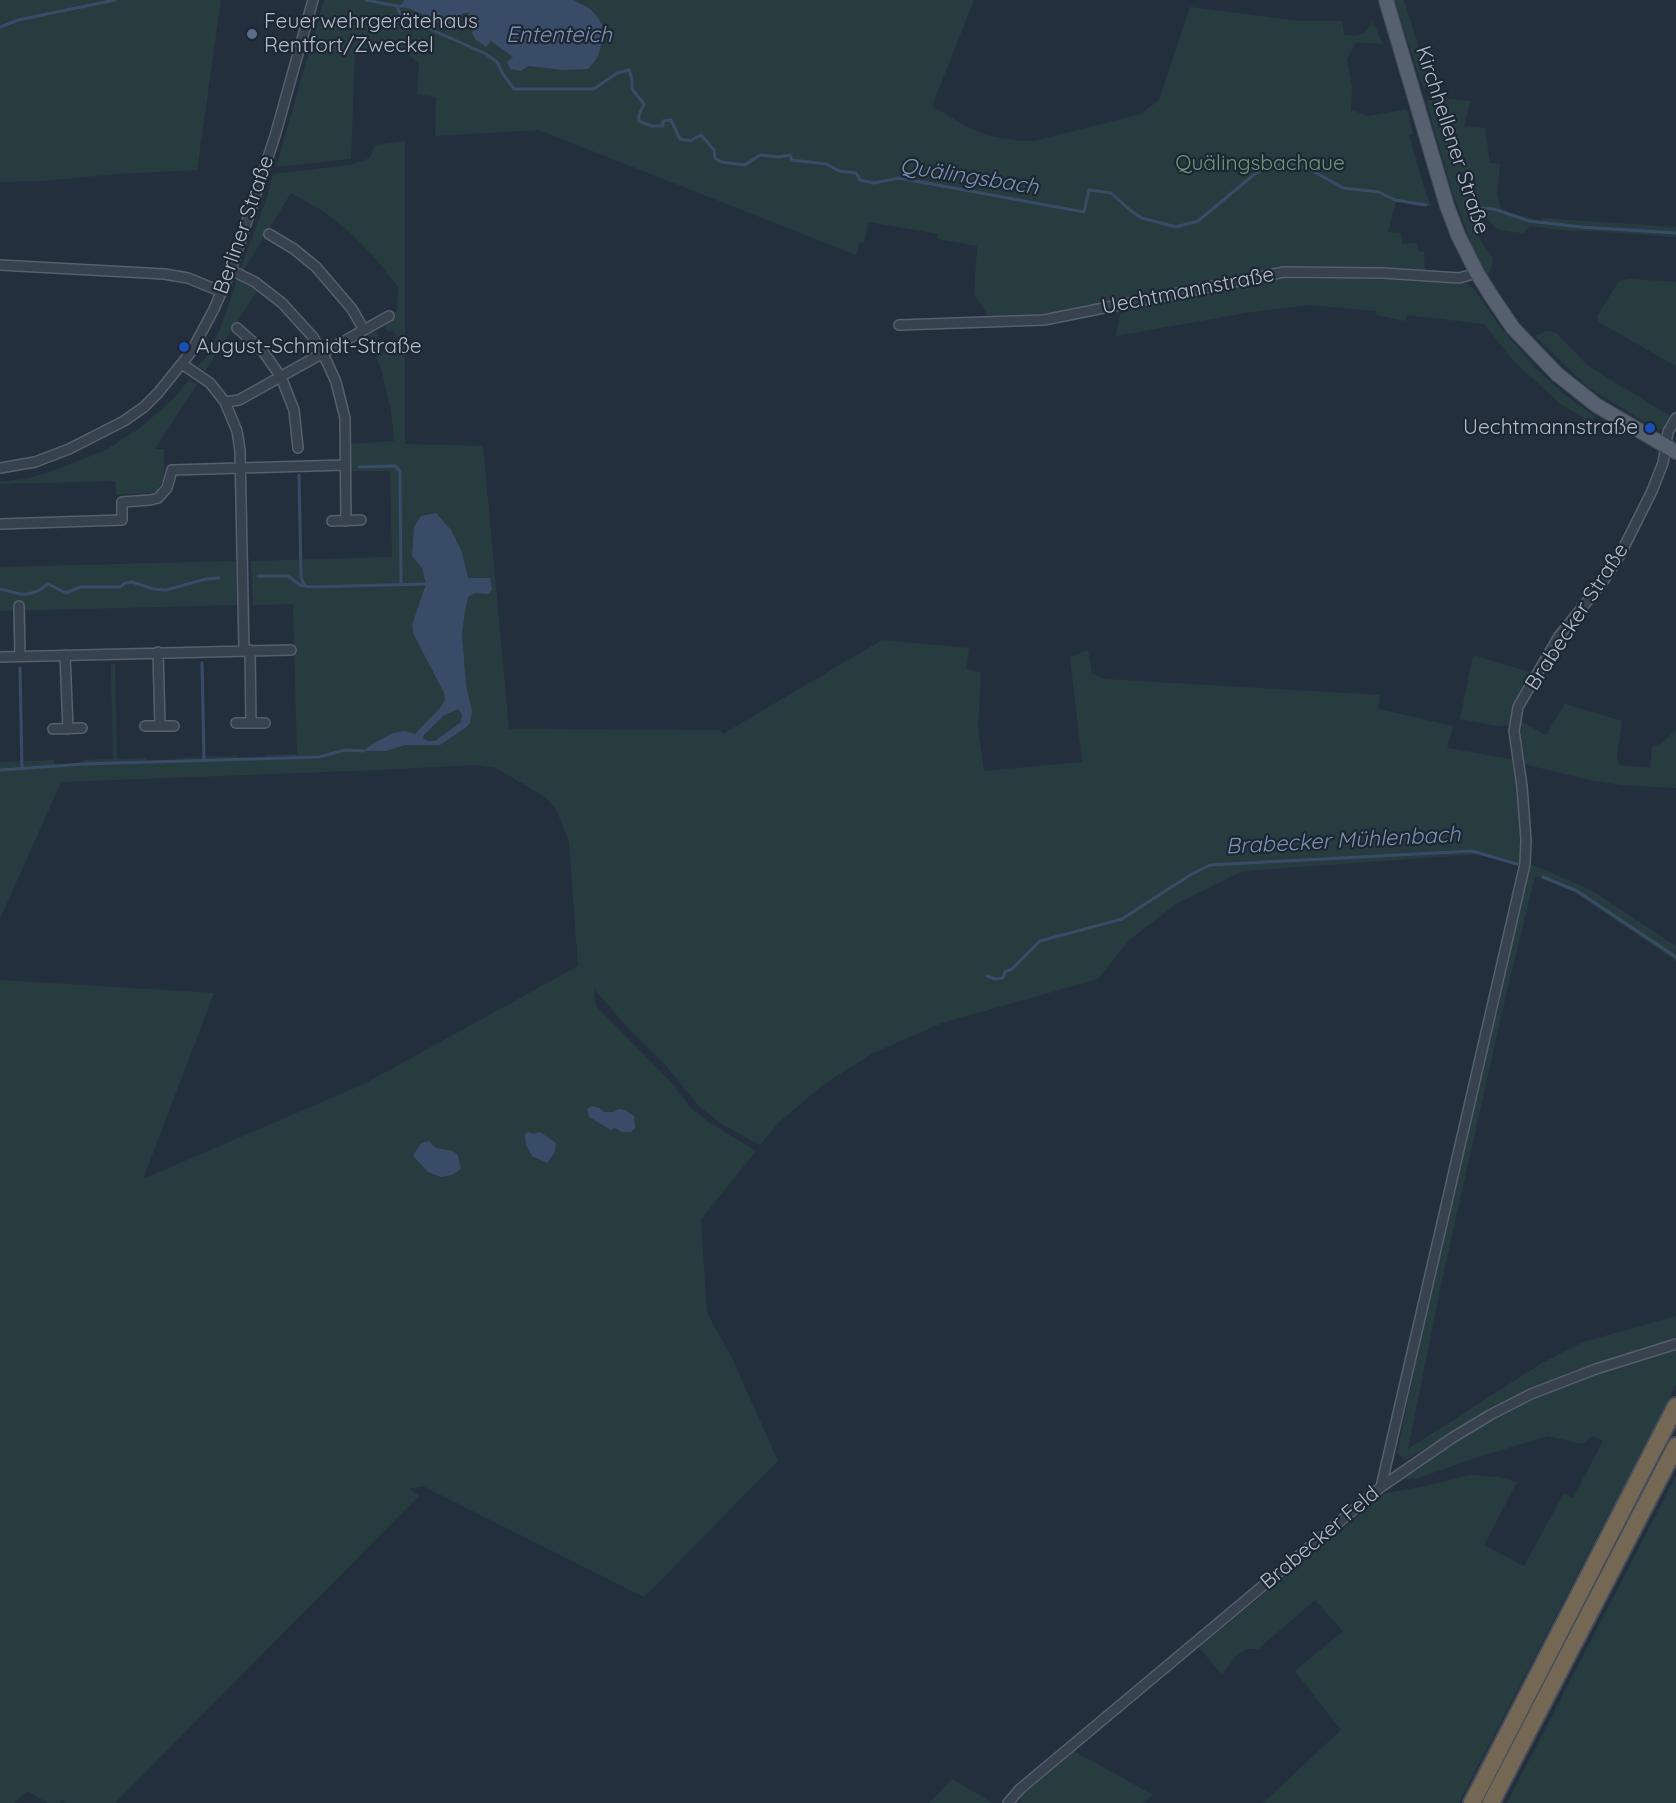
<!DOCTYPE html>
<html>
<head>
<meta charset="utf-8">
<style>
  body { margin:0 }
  canvas { display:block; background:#242f3e }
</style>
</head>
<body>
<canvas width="1676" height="1803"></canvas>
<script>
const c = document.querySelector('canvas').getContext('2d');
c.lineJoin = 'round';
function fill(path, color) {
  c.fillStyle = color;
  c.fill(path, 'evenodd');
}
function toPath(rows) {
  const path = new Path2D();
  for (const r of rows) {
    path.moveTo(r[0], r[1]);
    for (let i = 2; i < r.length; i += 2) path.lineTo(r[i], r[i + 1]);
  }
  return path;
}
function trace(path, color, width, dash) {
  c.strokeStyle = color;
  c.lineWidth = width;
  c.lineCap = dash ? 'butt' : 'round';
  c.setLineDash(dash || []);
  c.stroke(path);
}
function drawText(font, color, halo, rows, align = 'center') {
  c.font = font + ' Quicksand,sans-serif';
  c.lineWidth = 4.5;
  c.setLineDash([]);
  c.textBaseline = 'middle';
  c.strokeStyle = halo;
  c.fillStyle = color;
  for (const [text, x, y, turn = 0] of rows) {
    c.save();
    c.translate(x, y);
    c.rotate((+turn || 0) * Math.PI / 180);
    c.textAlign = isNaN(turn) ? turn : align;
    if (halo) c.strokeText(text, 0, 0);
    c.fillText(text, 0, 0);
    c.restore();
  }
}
fill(toPath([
  [0,0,221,0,197,170,117,174,42,181,0,182],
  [324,0,404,0,402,4,397,6,408,8,440,23,456,21,464,13,469,13,473,25,472,33,495,43,528,66,562,70,589,8,573,0,974,0,932,106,964,125,988,136,1022,141,1034,141,1141,114,1159,100,1190,7,1300,21,1342,21,1344,35,1356,36,1364,33,1373,22,1383,44,1356,42,1347,59,1352,87,1351,110,1368,116,1407,109,1413,134,1409,135,1425,191,1431,206,1396,202,1388,232,1401,233,1402,244,1416,243,1419,251,1424,252,1425,273,1284,268,1058,313,1034,318,987,321,986,312,974,295,977,246,937,239,938,234,868,222,864,243,860,242,856,255,539,130,435,136,436,97,417,94,419,64,409,55,355,49,351,159,276,167],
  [1394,0,1404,0,1432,90,1423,87],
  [1441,98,1470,101,1464,126,1485,128,1490,163,1500,164,1497,194,1501,210,1541,221,1542,218,1676,227,1676,237,1577,230,1576,232,1530,226,1523,233,1514,232,1496,229,1487,218,1479,216,1474,220,1474,224,1480,240,1493,258,1490,272,1487,274,1471,243,1452,191,1428,108,1427,101],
  [405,141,405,444,483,446,509,729,720,730,723,734,882,640,969,648,966,669,981,673,978,727,984,771,1082,762,1070,657,1088,650,1092,674,1104,679,1380,695,1378,709,1453,726,1447,748,1515,760,1522,822,1521,867,1481,854,1243,871,1176,904,1129,940,1098,979,942,1023,873,1053,824,1084,779,1122,760,1145,720,1123,699,1106,666,1066,628,1028,594,989,596,1006,672,1083,691,1108,707,1121,756,1151,701,1219,707,1313,731,1356,778,1461,644,1597,423,1486,409,1489,419,1496,115,1803,67,1803,62,1800,60,1803,48,1803,27,1791,15,1803,0,1803,0,980,214,993,143,1179,364,1084,578,966,569,842,556,809,544,796,496,768,475,765,377,770,61,782,0,919,0,762,54,760,55,765,83,765,84,760,113,759,111,664,115,664,117,759,146,758,147,763,175,762,176,758,238,756,238,758,267,757,267,755,297,754,293,604,253,605,251,561,392,557,390,471,350,471,349,444,394,441,391,411,382,372,368,334,372,331,379,335,374,341,379,353,400,344,394,331,389,332,386,328,387,323,394,317,393,314,397,311,398,287,377,260,352,234,323,211,291,193,243,271,240,270,266,200,273,174,351,165,370,158,375,145],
  [592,1106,600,1108,604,1112,614,1112,634,1122,634,1128,615,1128,611,1130,589,1117,587,1109],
  [239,275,259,288,205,371,198,366,206,357,220,329],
  [1284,275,1383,277,1453,281,1465,283,1473,288,1501,328,1537,370,1563,393,1595,417,1590,423,1558,402,1513,360,1484,324,1406,315,1406,321,1376,315,1376,311,1310,305,1251,312,1116,336,1120,315,1125,307],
  [1630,279,1676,282,1676,366,1599,322,1597,316,1619,281],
  [1547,331,1555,332,1588,366,1672,417,1665,428,1658,430,1589,388,1535,336],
  [189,380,197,384,155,449,164,449,164,478,157,490,149,493,116,495,115,481,0,484,0,482,25,479,50,472,106,450,145,424,173,399],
  [235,561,237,605,0,611,0,567],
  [1473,655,1533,673,1508,725,1497,726,1460,719],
  [1565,704,1622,721,1617,757,1618,762,1620,765,1650,768,1652,747,1662,743,1676,730,1676,788,1621,785,1589,780,1524,764,1518,728,1518,720,1546,735],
  [1530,864,1591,890,1676,946,1676,961,1571,890,1535,876,1502,1012,1441,1285,1408,1449,1542,1363,1583,1342,1676,1316,1676,1340,1488,1413,1405,1460,1397,1453,1425,1319,1491,1027,1499,1009,1504,973,1528,866],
  [1676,1349,1676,1384,1459,1803,1263,1803,1341,1730,1295,1671,1343,1631,1315,1600,1258,1649,1248,1649,1237,1655,1222,1675,1199,1647,1386,1493,1426,1486,1470,1475,1498,1477,1517,1482,1484,1545,1524,1566,1564,1493,1573,1498,1603,1441,1593,1436,1582,1444,1548,1436,1478,1457,1418,1478,1404,1479,1454,1440,1511,1408,1554,1388,1600,1371,1621,1367],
  [1676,1476,1676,1803,1507,1803],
  [1074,1751,1153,1795,1143,1803,1020,1803,1021,1795],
  [952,1779,993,1803,929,1803]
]), '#263c3f');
fill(toPath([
  [404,0,573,0,589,8,597,16,602,25,604,37,597,58,588,69,562,70,528,66,521,71,510,69,507,62,513,57,491,41,486,47,475,39,472,33,473,25,468,13,464,13,449,24,440,23,408,8,394,7,402,4],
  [436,513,451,530,462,552,468,578,490,578,492,590,488,594,475,593,468,597,465,611,462,634,466,685,472,711,470,723,465,728,440,745,405,745,386,751,364,751,371,745,393,733,404,731,415,734,440,708,445,700,444,693,413,633,412,625,426,584,422,568,412,556,414,527,421,516],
  [458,709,462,714,461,722,435,741,428,741,423,739,424,735,443,716],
  [592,1106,600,1108,604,1112,614,1112,618,1109,625,1110,634,1116,635,1128,631,1132,622,1132,615,1128,611,1130,589,1117,587,1109],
  [528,1132,534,1134,540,1132,556,1143,555,1152,547,1163,532,1156,526,1145,525,1134],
  [429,1141,436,1148,453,1151,458,1155,461,1169,452,1175,441,1177,428,1172,413,1156,421,1143]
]), '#394c67');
trace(toPath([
  [366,0,397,6,401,16,486,54,497,62,503,74,514,89,594,89,617,73,629,70,632,79,632,89,644,104,639,115,639,121,651,126,663,126,663,121,671,120,680,139,690,141,701,135,714,150,715,158,721,162,745,165,760,155,779,157,790,155,792,160,826,164,839,171,856,173,860,180,874,183,899,178,1084,212,1089,190,1111,193,1131,211,1142,218,1176,227,1198,221,1256,173,1273,166,1290,163,1311,170,1343,188,1379,192,1395,200,1426,205],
  [0,27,18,20,115,0],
  [1469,207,1494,209,1529,221,1581,227,1676,233],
  [359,467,395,466,400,471,401,584],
  [299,475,301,578,305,586],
  [258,576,288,576,300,585,310,587,426,584],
  [0,589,20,594,28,594,38,591,48,584,66,593,80,587,120,587,125,583,132,582,154,589,166,590,206,579,219,578],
  [202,663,204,760],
  [20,668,22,768],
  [0,770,83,764,319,757,345,750,364,751],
  [1543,877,1577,891,1676,957],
  [987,976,995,979,1003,978,1005,972,1012,969,1040,941,1122,919,1190,875,1210,865,1472,851,1517,864]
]), '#394c67', 3);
const street = toPath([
  [269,234,294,249,316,267,352,309,364,330],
  [0,265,164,274,188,278,222,292],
  [231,270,255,282,282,303,313,337,327,362,336,382,345,418,346,521],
  [899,325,1044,320,1284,272,1383,273,1459,278,1477,273],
  [237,328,262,350,281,377,294,410,298,448],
  [182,364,210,383,225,402,237,431,240,450,244,650],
  [225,402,239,400,389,316],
  [0,468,35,462,69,449,124,421,144,407,158,393,191,352,214,309,231,270,275,136,313,0],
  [332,521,361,520],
  [0,524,122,520,122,502,150,500,158,498,167,488,172,470,345,465],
  [19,606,20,656],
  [250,650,251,723],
  [158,652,160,726],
  [65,655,68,729],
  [0,657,291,650],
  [236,723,265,723],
  [145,726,174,726],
  [53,729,82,728],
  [1381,1487,1525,864,1526,840,1522,786,1514,731,1518,707,1559,636,1602,583,1620,555,1652,491,1663,463,1668,432,1676,418],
  [1008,1803,1020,1789,1381,1487,1452,1438,1490,1415,1531,1394,1596,1369,1676,1344]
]);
const primary = toPath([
  [1386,0,1447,206,1458,235,1477,273,1492,297,1513,328,1557,374,1596,405,1676,452]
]);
const highway = toPath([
  [1472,1803,1676,1406],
  [1491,1803,1676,1446]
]);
trace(street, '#565f6c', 12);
trace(primary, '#414a57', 16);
trace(highway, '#434c59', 20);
trace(street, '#38414e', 9);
trace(primary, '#56606e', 14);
trace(highway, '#746855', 16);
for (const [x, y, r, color] of [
  [252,34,6,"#5c6f8a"],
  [184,347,6,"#1a4fb4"],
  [1650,428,6,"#1a4fb4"]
]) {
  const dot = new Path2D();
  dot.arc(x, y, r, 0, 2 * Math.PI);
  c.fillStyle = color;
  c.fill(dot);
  trace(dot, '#1d2633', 2);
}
drawText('21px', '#b4bcc9', '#1d2633', [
  ["Feuerwehrgerätehaus",264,22],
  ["Rentfort/Zweckel",264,46],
  ["August-Schmidt-Straße",196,347],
  ["Uechtmannstraße",1638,428,"right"]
], 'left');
drawText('21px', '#b4bcc9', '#1d2633', [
  ["Kirchhellener Straße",1452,140,72],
  ["Berliner Straße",244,225,-71],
  ["Uechtmannstraße",1188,291,-11],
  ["Brabecker Straße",1577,617,-57],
  ["Brabecker Feld",1320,1538,-40]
]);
drawText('21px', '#6b9a76', '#1d2633', [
  ["Quälingsbachaue",1260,164]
]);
drawText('italic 22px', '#7c92b1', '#1d2633', [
  ["Ententeich",559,35],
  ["Quälingsbach",969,177,9],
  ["Brabecker Mühlenbach",1343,841,-3]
]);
</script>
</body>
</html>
